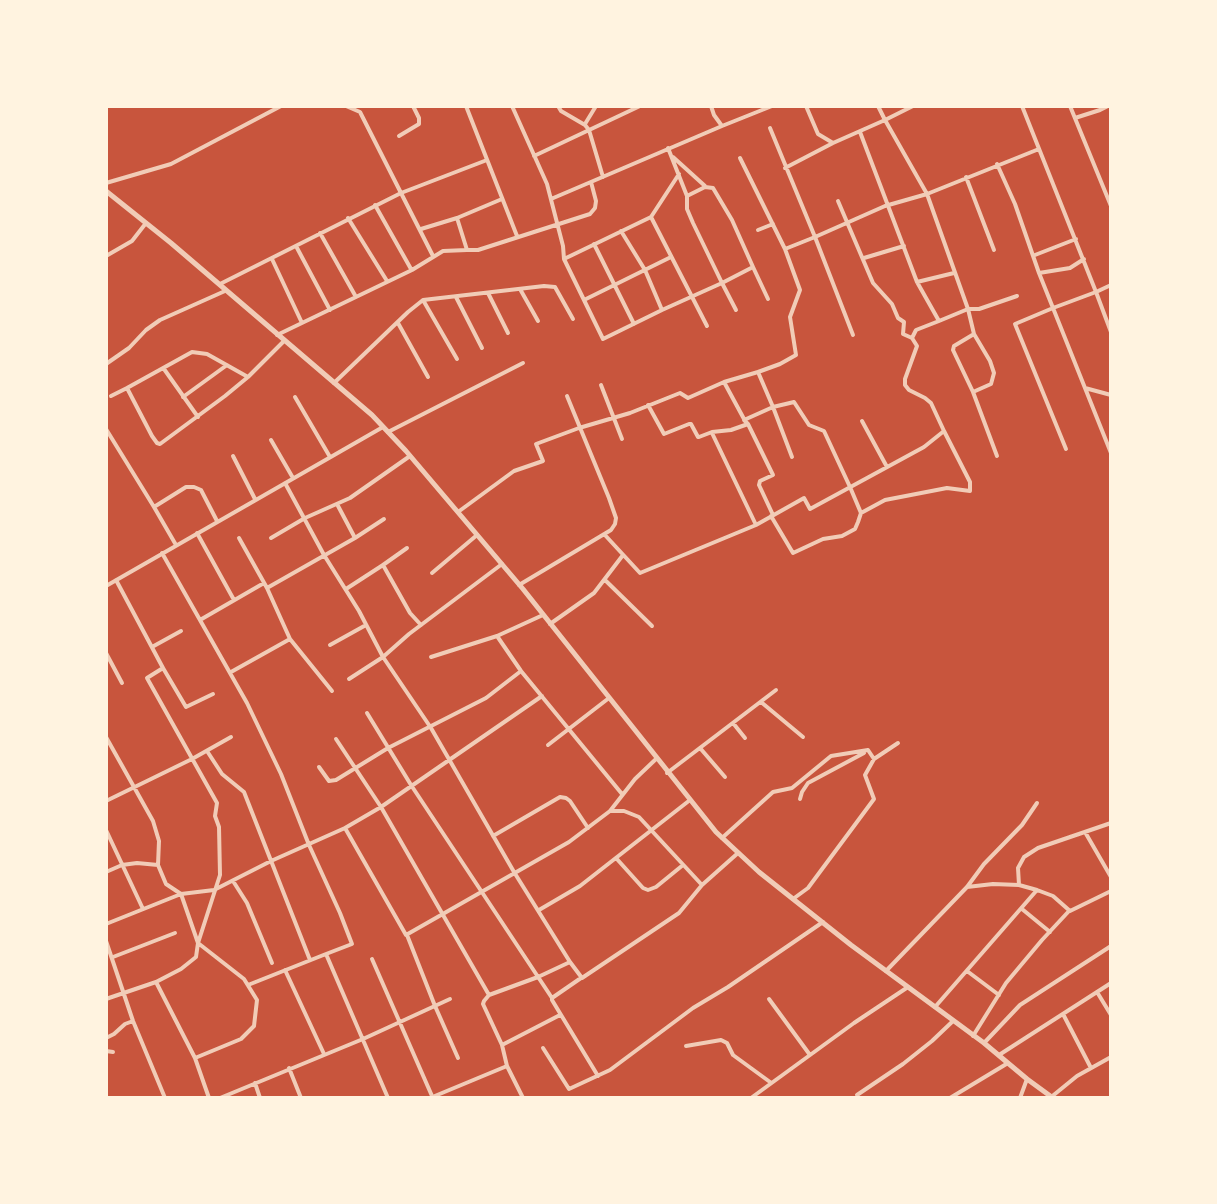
<!DOCTYPE html>
<html>
<head>
<meta charset="utf-8">
<style>
  body { margin:0 }
  #map { position:relative; width:1217px; height:1204px; overflow:hidden; background:#c8553d; font-family:"Open Sans",sans-serif }
  canvas { display:block }
  .frame { position:absolute; inset:0; border:108px solid #fff3e0; pointer-events:none }
</style>
</head>
<body>
<div id="map">
<canvas width="1217" height="1204"></canvas>
<div class="frame"></div>
</div>
<script>
const c = document.querySelector('canvas').getContext('2d');
c.lineJoin = 'round';
function toPath(rows) {
  const path = new Path2D();
  for (const r of rows) {
    path.moveTo(r[0], r[1]);
    for (let i = 2; i < r.length; i += 2) path.lineTo(r[i], r[i + 1]);
  }
  return path;
}
function trace(path, color, width, dash) {
  c.strokeStyle = color;
  c.lineWidth = width;
  c.lineCap = dash ? 'butt' : 'round';
  c.setLineDash(dash || []);
  c.stroke(path);
}
trace(toPath([
  [346,106,360,112,401,193,487,160],
  [466,106,517,236],
  [512,106,547,184,563,246,564,259,603,339,662,310],
  [558,106,561,111,585,125,589,130,603,177],
  [806,106,818,134,833,143],
  [878,106,885,120,913,106],
  [1022,106,1096,292,1053,308,1015,324,1066,449],
  [1070,106,1111,206],
  [1075,118,1100,110,1108,106],
  [585,124,596,106],
  [722,126,772,106],
  [770,128,815,237,885,206,927,194,1039,149],
  [860,132,917,282,939,321,968,309,974,334,954,346,953,350,973,392,997,456],
  [399,136,419,124,419,118,413,106],
  [668,148,687,196],
  [534,156,640,106],
  [673,157,705,186],
  [740,158,785,249,815,237,853,335],
  [997,164,1015,204,1039,273,1070,268,1084,259],
  [785,168,833,143,885,120,927,194,968,309,979,309,1017,296],
  [966,177,994,250],
  [106,183,171,164,281,106],
  [551,199,722,126,714,115,711,106],
  [838,201,873,283,892,304,898,318,904,322,903,334,912,338],
  [375,205,411,269],
  [651,217,707,326],
  [348,218,387,281],
  [421,229,457,218],
  [758,230,773,224],
  [621,231,645,270,662,310,722,283,753,267,732,220,713,188,705,187,687,196,687,209,693,223,722,283,736,310],
  [320,233,356,297],
  [594,244,634,324],
  [296,246,330,310],
  [467,250,478,250,590,214,595,208,596,201,591,182],
  [1035,255,1076,239],
  [106,256,132,241,146,223],
  [864,258,904,246],
  [272,259,302,323],
  [564,259,651,217,679,174],
  [753,267,768,299],
  [1039,273,1111,453],
  [917,282,954,273],
  [220,284,401,193,433,256],
  [1111,285,1096,292,1111,332],
  [520,289,538,321],
  [488,293,508,333],
  [456,297,482,348],
  [423,300,457,359],
  [584,300,671,257],
  [398,323,428,377],
  [277,335,412,270,443,251,467,250,457,218,502,199],
  [106,364,129,348,146,330,160,320,225,291],
  [164,369,198,417],
  [758,372,780,364,796,355,790,317,800,290,785,249],
  [248,377,207,354,192,352,127,388,152,436,157,443,160,444,225,396,248,377,284,341],
  [724,382,744,419],
  [334,383,408,312,423,300,544,286,555,287,573,319],
  [601,385,622,439],
  [1085,388,1111,395],
  [973,392,991,384,994,373,990,361,974,334],
  [111,396,127,388],
  [183,397,227,365],
  [295,397,330,457],
  [648,405,664,434,689,424,691,424,698,437,699,437,712,432,731,430,748,424,773,475,760,481,759,485,773,515],
  [862,421,887,467],
  [106,429,154,507,186,487,194,487,201,490,217,521],
  [388,432,523,363],
  [712,433,756,525],
  [271,440,293,478],
  [233,456,255,499],
  [285,483,324,555,359,611,383,657,431,728,514,872,570,962],
  [154,507,176,545],
  [458,512,514,471,543,461,536,444,579,428,630,413,680,393,688,398,724,382,758,372,773,407,744,420,748,424],
  [861,513,885,500,947,488,970,491,970,482,944,431],
  [771,516,793,553,823,539,842,536,855,529,858,522,861,513,850,487,824,431,809,425,794,402,773,407,792,457],
  [197,533,234,600],
  [604,534,640,573,756,525,804,498,810,509,924,447,944,431,931,403,925,398,909,390,905,385,905,379,917,346,912,338,916,330,939,321],
  [239,538,267,588,290,639,332,691],
  [271,538,305,518,350,498,410,456],
  [355,538,384,519],
  [162,553,247,703,281,774,309,845,340,913,352,944,326,954,388,1098],
  [383,565,407,548],
  [432,573,477,535],
  [605,580,652,626],
  [519,585,611,530,615,524,616,518,609,498,567,396],
  [106,586,383,427],
  [267,588,355,538,337,504],
  [346,589,383,565,410,613,421,625],
  [543,615,497,636,521,671,622,794],
  [200,620,264,583],
  [550,624,594,593,623,555],
  [330,645,366,625],
  [152,647,181,631],
  [106,653,122,683],
  [431,657,497,636],
  [163,668,186,707,213,694],
  [231,672,290,639],
  [349,679,383,657,409,634,502,564],
  [761,702,803,737],
  [367,713,411,785,552,998],
  [733,723,745,738],
  [106,737,153,821,159,841,158,865,166,884,181,894,198,943,244,979,257,1000,254,1026,241,1039,195,1058],
  [336,739,381,807,489,995],
  [548,745,609,698],
  [700,748,725,777],
  [207,751,222,774,244,792,310,960],
  [319,767,329,781,336,780,388,748,486,698,521,671],
  [667,773,776,690],
  [800,799,802,792,808,783,864,753],
  [106,801,192,759,231,737],
  [610,811,635,779,656,759],
  [345,828,406,935,569,842,610,811,624,811,639,817,702,885],
  [106,830,143,909],
  [1085,832,1111,877],
  [493,836,560,797,566,798,570,801,588,828],
  [722,838,773,792,792,788,831,756,868,750,874,759,898,743],
  [616,858,643,888,648,890,656,887,683,865],
  [106,872,122,865,137,863,158,865],
  [233,881,247,903,272,963],
  [1019,885,1037,890],
  [967,887,993,884,1019,885,1018,868,1024,857,1038,848,1111,823],
  [793,899,808,888,874,799,865,775,874,759],
  [1022,909,1050,932],
  [539,910,580,886,690,800],
  [106,924,181,894,214,890,271,861,345,828,381,807,542,696],
  [407,935,435,1006,458,1058],
  [106,941,133,1021,165,1098],
  [113,957,175,933],
  [372,959,432,1096],
  [285,970,324,1054],
  [886,971,967,887,984,864,1022,825,1037,803],
  [967,971,999,995],
  [581,978,552,998,552,1000,598,1076],
  [156,982,195,1058,209,1098],
  [248,985,326,954],
  [1097,992,1111,1015],
  [106,999,156,982,181,969,196,957,198,943,220,875,219,827,215,816,217,803,147,678,163,668,116,580],
  [769,999,810,1055],
  [935,1007,1037,890,1053,896,1070,911,1111,891],
  [1063,1014,1091,1068],
  [973,1036,1006,983,1042,940,1069,911],
  [106,1038,114,1034,125,1024,133,1021],
  [984,1043,1020,1005,1111,946],
  [502,1045,560,1015],
  [686,1046,721,1040,727,1043,733,1055,770,1082],
  [543,1048,569,1089,610,1070,693,1008,728,987,823,922],
  [106,1051,113,1052],
  [999,1055,1111,983],
  [507,1066,523,1098],
  [289,1068,301,1098],
  [255,1083,260,1098],
  [857,1095,903,1064,932,1041,953,1021],
  [220,1098,363,1039,450,999],
  [430,1098,507,1066,502,1045,483,1004,484,1001,489,995,538,977,570,962,582,978,679,913,702,885,738,853],
  [751,1098,854,1023,908,987],
  [950,1098,1008,1063],
  [1020,1098,1027,1079],
  [1050,1098,1077,1076,1111,1057]
]), '#f1ccb7', 4);
trace(toPath([
  [106,191,171,243,372,415,406,451,523,589,716,832,759,872,851,945,984,1043,1027,1079,1053,1098]
]), '#f1ccb7', 5);
</script>
</body>
</html>
